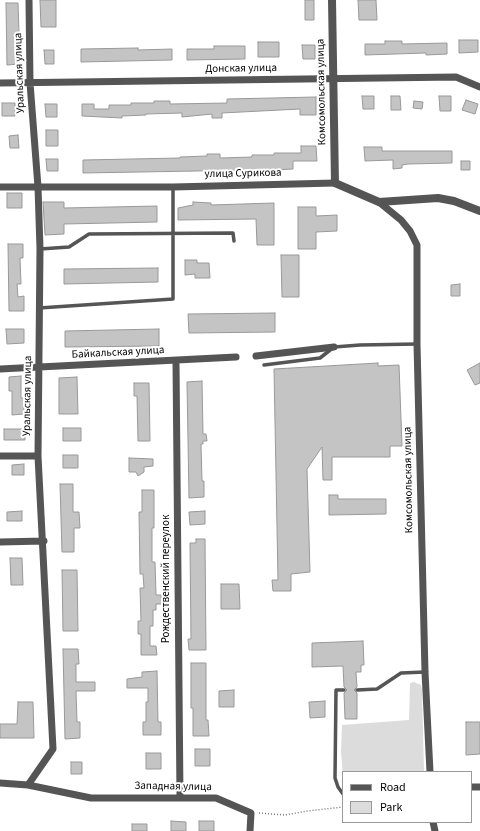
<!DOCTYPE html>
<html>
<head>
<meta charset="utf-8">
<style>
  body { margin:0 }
  #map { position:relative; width:480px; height:831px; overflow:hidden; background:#fff; font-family:"Source Sans 3",sans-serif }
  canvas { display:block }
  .legend { position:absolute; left:342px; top:771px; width:130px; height:52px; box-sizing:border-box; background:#fff; border:1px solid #999; margin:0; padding:5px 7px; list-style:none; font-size:12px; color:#000 }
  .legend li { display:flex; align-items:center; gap:8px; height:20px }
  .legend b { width:20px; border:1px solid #999 }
</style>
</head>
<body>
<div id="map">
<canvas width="480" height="831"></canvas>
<ul class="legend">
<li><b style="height:5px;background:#555"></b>Road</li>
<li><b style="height:11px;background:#dcdcdc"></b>Park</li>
</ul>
</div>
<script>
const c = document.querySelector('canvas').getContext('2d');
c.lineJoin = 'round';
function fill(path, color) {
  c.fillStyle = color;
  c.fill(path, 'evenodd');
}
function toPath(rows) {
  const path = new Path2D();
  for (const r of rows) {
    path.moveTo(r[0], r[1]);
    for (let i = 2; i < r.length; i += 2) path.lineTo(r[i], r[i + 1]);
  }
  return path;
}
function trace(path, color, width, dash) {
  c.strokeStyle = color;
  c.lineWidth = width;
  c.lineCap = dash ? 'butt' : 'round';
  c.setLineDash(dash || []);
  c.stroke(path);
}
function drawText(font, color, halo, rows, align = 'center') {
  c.font = font + ' "Source Sans 3",sans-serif';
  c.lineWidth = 4;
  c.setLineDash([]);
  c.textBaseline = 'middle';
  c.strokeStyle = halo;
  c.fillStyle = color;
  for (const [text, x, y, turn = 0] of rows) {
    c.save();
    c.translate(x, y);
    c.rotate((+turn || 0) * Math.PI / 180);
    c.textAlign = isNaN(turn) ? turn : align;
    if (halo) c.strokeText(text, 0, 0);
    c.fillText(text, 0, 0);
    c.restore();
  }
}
fill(toPath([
  [414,682,421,685,422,690,424,772,343,772,343,777,341,752,342,725,409,720,410,683]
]), '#dcdcdc');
const building = toPath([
  [40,0,56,0,56,27,41,27,40,0],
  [305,0,314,0,314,20,305,20,305,0],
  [358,0,376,0,377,20,359,20,358,0],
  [6,3,18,3,20,64,7,65,6,3],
  [459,40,478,40,478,52,459,53,459,40],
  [385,41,402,41,402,44,447,43,447,54,426,55,426,53,365,55,365,44,385,44,385,41],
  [258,42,279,42,279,57,258,57,258,42],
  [302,45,315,45,315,59,303,59,302,45],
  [214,46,245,46,245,59,187,60,187,49,214,49,214,46],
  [138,48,138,50,172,49,172,60,81,62,81,49,138,48],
  [44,50,54,50,54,64,45,64,44,50],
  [362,96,374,96,374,109,363,109,362,96],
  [391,96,400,96,401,110,391,110,391,96],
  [439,96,451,96,451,111,440,111,439,96],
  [316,97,316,115,300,115,300,109,222,113,222,118,212,118,212,114,182,117,182,113,146,114,146,115,122,116,122,118,82,116,82,104,94,104,94,109,109,109,109,105,131,105,131,103,154,103,154,101,170,101,170,104,227,103,227,99,316,97],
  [466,100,478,104,475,114,462,110,466,100],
  [414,101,423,102,422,109,413,108,414,101],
  [2,103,15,103,15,116,2,116,2,103],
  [45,104,57,104,57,117,46,117,45,104],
  [46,130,58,130,58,146,46,146,46,130],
  [18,135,19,148,10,148,9,136,18,135],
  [301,146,316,146,317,161,293,161,293,169,253,171,253,170,83,173,83,160,180,158,180,157,207,156,207,154,220,154,220,158,252,157,252,155,274,155,274,153,301,153,301,146],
  [364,147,382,147,382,151,452,151,452,163,408,164,402,165,402,168,393,169,393,160,365,161,364,147],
  [46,159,58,159,58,171,47,171,46,159],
  [461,161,470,161,470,170,461,170,461,161],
  [7,193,22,193,22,208,7,208,7,193],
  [43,202,64,202,64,208,157,206,157,222,64,224,64,234,45,235,43,202],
  [193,202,211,203,211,205,274,203,274,245,257,245,256,219,178,220,178,208,193,205,193,202],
  [298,207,316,207,316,216,337,215,337,231,316,232,316,249,298,249,298,207],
  [8,244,23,244,23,258,20,258,21,284,17,284,18,297,24,296,24,311,9,311,8,244],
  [281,255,299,255,299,297,282,297,281,255],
  [185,260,197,260,197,263,209,263,210,278,195,278,195,274,185,275,185,260],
  [158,268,158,282,64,284,64,269,158,268],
  [460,284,460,296,451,296,451,285,460,284],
  [275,313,275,332,189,333,188,314,275,313],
  [6,329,24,329,24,343,7,344,6,329],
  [159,329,159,346,65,347,65,331,159,329],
  [378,363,378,366,399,365,402,446,390,446,390,457,332,457,332,480,323,480,322,447,307,469,310,572,291,574,291,591,273,591,272,580,278,580,274,369,378,363],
  [480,363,480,383,475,385,467,370,480,363],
  [21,376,21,398,24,398,24,414,12,415,12,391,9,391,9,377,21,376],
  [77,377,78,414,59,414,59,378,77,377],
  [202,381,203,434,206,434,207,441,203,441,203,444,201,444,202,481,204,481,204,497,189,498,187,382,202,381],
  [134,383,149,383,150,441,138,441,137,396,134,396,134,383],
  [63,428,81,428,81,441,63,441,63,428],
  [4,429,25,429,25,440,4,440,4,429],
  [63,455,78,455,78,468,63,468,63,455],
  [129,458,153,459,153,466,144,467,144,472,138,476,136,472,129,472,129,458],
  [24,464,24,475,12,475,12,465,24,464],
  [60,484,73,484,73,512,79,512,80,528,74,528,74,552,62,552,60,484],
  [142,490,154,490,154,528,152,528,152,562,155,562,156,595,161,595,162,604,156,604,156,610,153,610,153,626,150,626,150,646,156,646,157,655,141,655,141,634,138,634,138,621,141,621,140,588,144,588,143,574,140,574,139,512,142,512,142,490],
  [329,495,338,495,338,499,386,499,386,514,329,515,329,495],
  [22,511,22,521,7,521,7,512,22,511],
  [205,511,205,524,190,525,189,512,205,511],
  [196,539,205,539,206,650,189,650,188,639,191,639,190,543,196,543,196,539],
  [10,558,22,558,23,585,11,585,10,558],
  [62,570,77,570,78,631,63,631,62,570],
  [221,584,239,584,240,609,221,609,221,584],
  [363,641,364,665,361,665,361,672,356,672,357,687,354,690,357,693,357,719,345,719,344,693,347,690,344,687,343,666,312,667,312,643,363,641],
  [63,649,78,649,79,664,76,664,76,682,95,682,95,691,76,691,77,722,80,722,80,738,65,739,63,649],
  [191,663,206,663,206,720,208,720,209,736,193,736,193,708,191,708,191,663],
  [157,671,158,722,161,722,161,735,143,735,143,722,146,722,146,702,148,702,148,688,127,688,127,679,142,677,142,672,157,671],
  [234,690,234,707,219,707,219,691,234,690],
  [325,701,325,717,310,718,309,702,325,701],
  [18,702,33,702,34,738,0,738,0,724,17,724,18,702],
  [466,722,480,722,480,754,466,755,466,722],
  [195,749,210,749,210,766,195,766,195,749],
  [146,753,161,753,161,769,146,769,146,753],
  [71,762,82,762,82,774,71,774,71,762],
  [171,821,186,822,186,831,171,831,171,821],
  [199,821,214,821,214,831,199,831,199,821],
  [132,824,147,824,147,831,132,831,132,824]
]);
fill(building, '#c4c4c4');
trace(building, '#999', 1);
trace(toPath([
  [259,813,285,815,308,811,343,807]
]), '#777', 1.5, [1, 2]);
trace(toPath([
  [40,249,69,247,89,234,233,233,234,241],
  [39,308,173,299,173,187],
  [264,365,320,358,334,347,360,345,417,344],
  [357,690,377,689,401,673,425,672],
  [343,794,338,787,335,778,336,690,344,690]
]), '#555', 3.5);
trace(toPath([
  [0,83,456,77,480,87],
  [0,187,173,187,335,183],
  [379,202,401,220,410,231,417,245,417,344,425,672,430,772],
  [256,356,334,347],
  [176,361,180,797],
  [0,369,236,357],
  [0,456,38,456],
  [0,542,44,541],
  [0,783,28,785,91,798,216,798,251,813,250,831],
  [28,785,53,749,38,456,40,249,38,187,30,83,29,0],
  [471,787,480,787],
  [433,822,435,831]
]), '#555', 7);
trace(toPath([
  [332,0,335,183,379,202,438,198,454,201,480,211]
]), '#555', 8);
drawText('11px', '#000', '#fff', [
  ["Донская улица",241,69,-1],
  ["Уральская улица",20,73,-92],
  ["Комсомольская улица",322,92,-91],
  ["улица Сурикова",243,174,-1],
  ["Байкальская улица",118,353,-3],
  ["Уральская улица",28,396,-89],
  ["Комсомольская улица",409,480,-91],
  ["Рождественский переулок",167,579,-90],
  ["Западная улица",173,787,1]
]);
</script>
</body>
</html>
